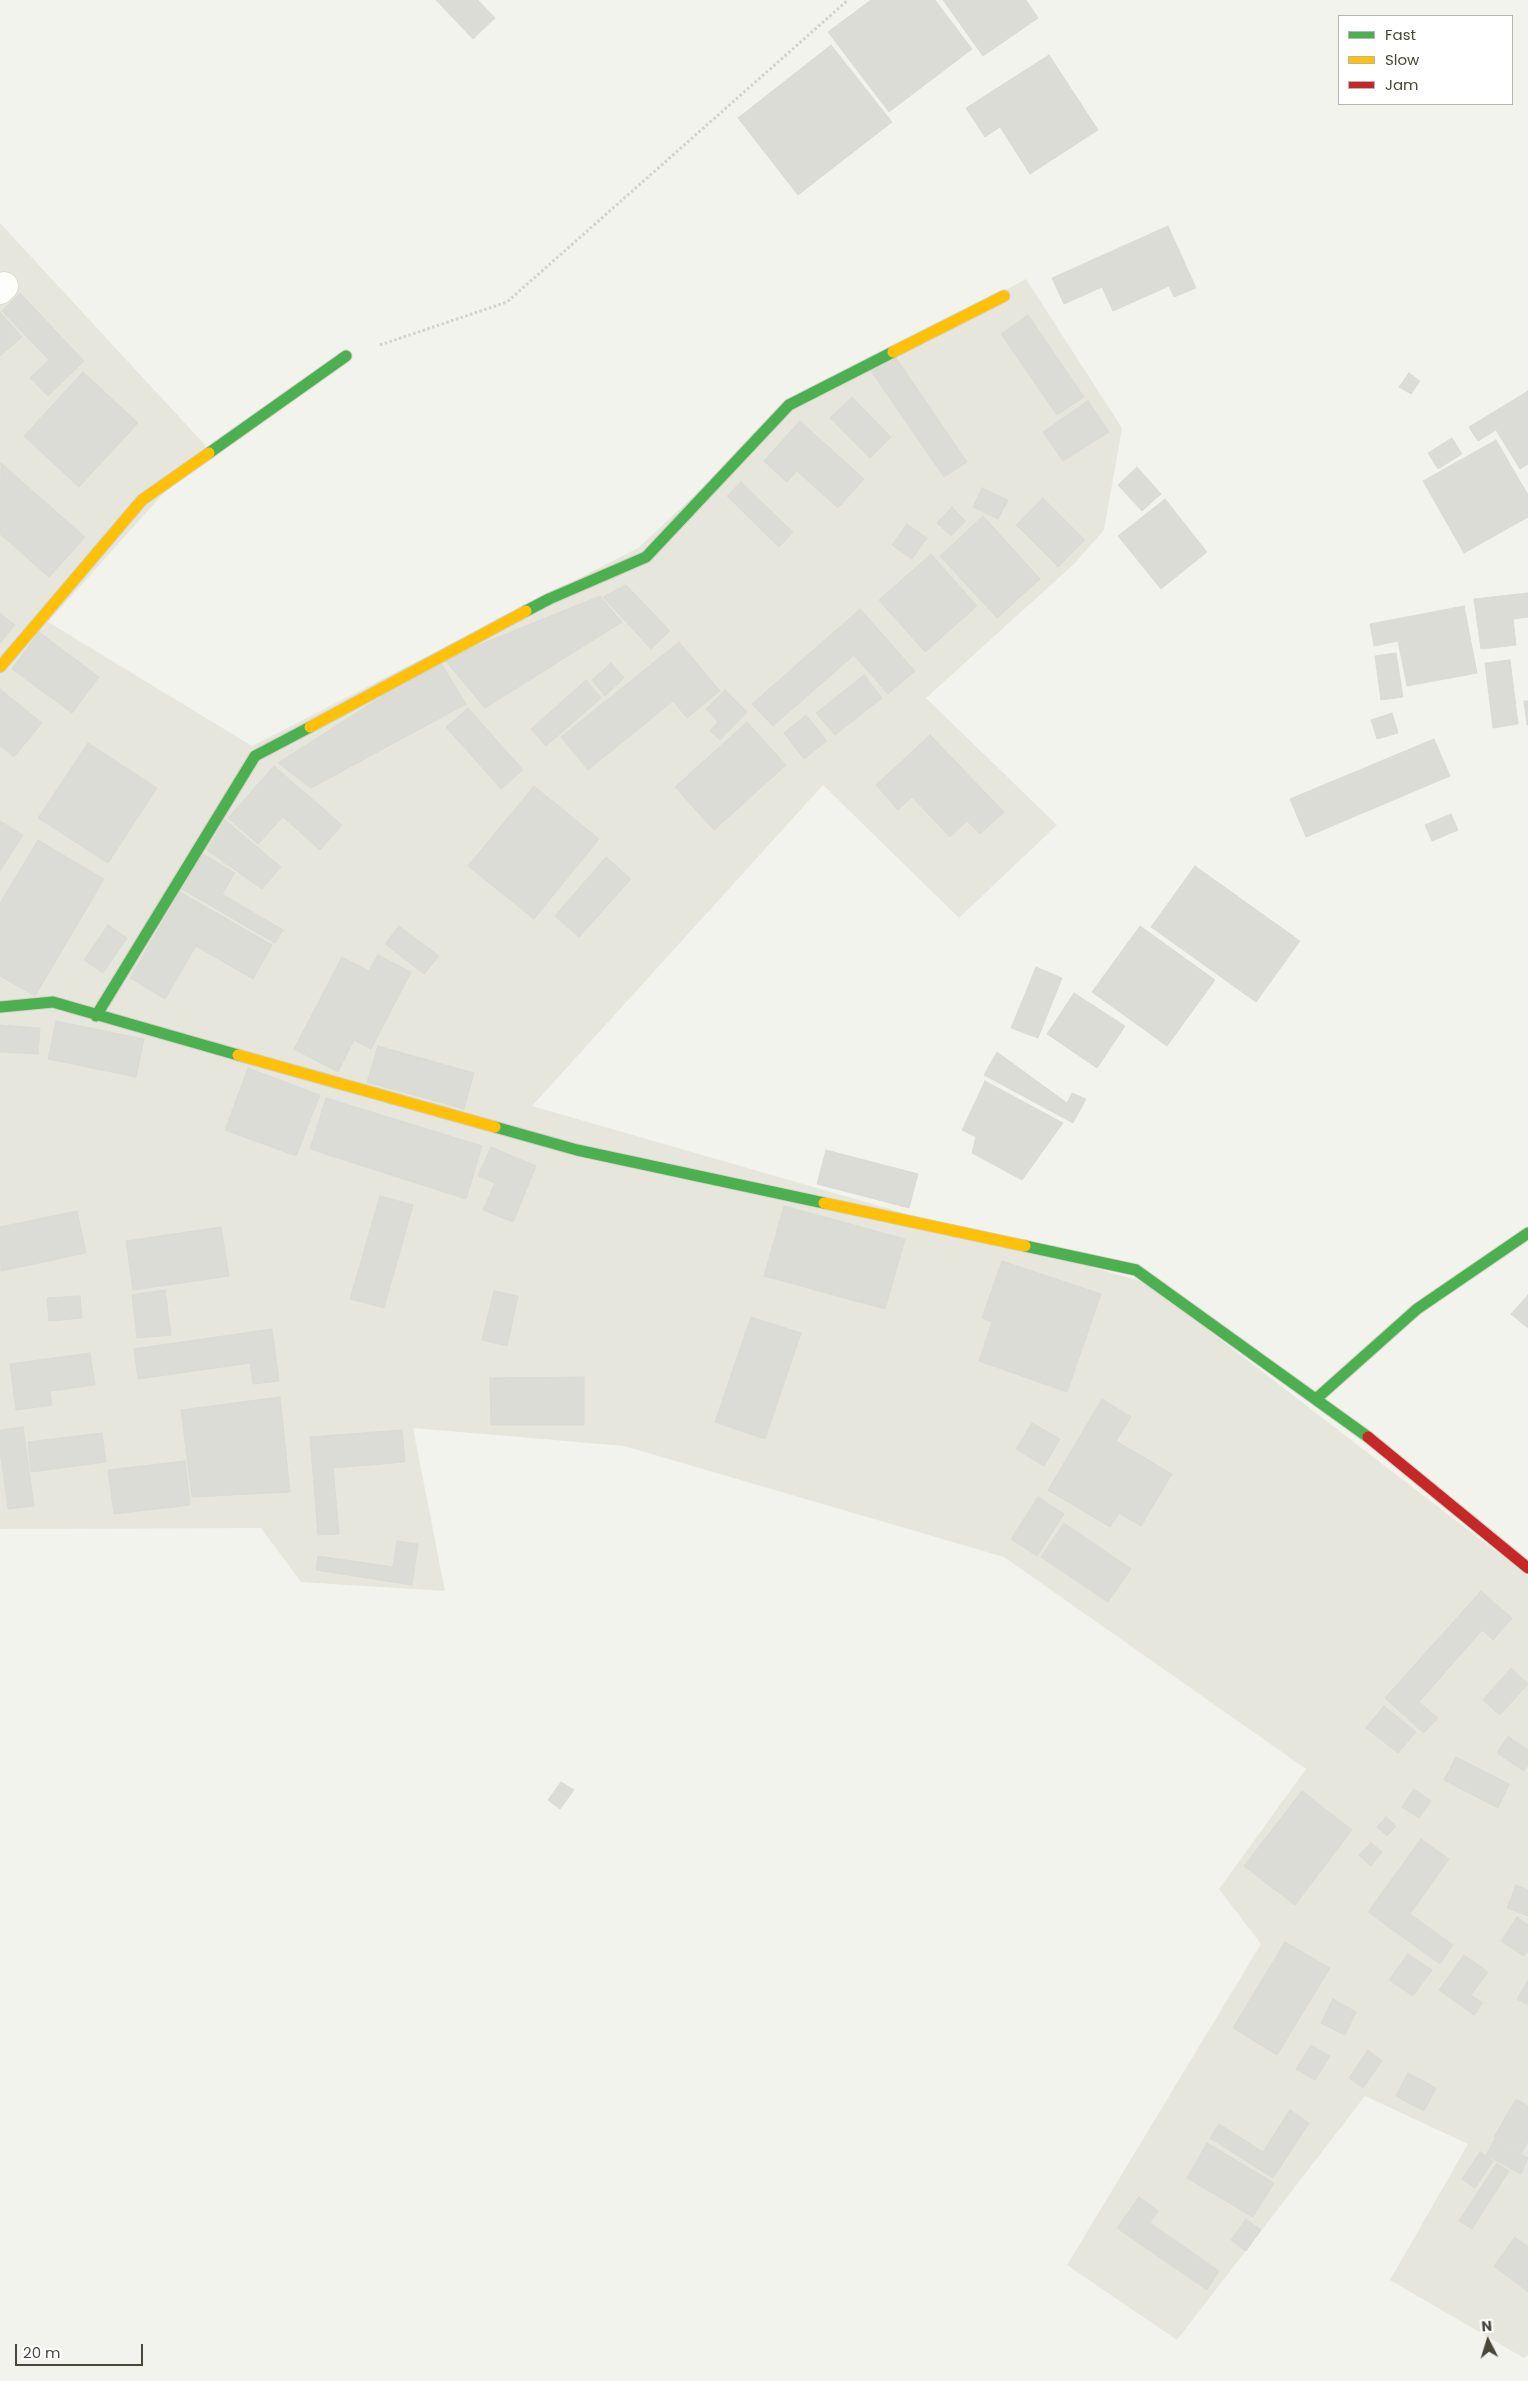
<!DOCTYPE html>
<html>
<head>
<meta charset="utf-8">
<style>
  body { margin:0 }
  #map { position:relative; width:1528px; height:2381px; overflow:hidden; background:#f3f3ee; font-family:Poppins,sans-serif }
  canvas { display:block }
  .legend { position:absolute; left:1338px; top:15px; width:175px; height:90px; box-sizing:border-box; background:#fff; border:1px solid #b6b5b0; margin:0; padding:6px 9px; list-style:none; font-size:15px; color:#49473a }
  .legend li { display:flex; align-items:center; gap:10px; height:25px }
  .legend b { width:25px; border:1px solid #b6b5b0 }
  .north { position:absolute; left:1463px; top:2316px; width:50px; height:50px; -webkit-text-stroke:4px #fff; paint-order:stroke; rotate:355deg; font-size:14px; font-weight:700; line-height:20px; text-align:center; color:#49473a }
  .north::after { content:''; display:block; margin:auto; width:18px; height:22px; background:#49473a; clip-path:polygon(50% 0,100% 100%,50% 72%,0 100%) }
  .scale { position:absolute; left:15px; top:2344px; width:128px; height:22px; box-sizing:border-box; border:2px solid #49473a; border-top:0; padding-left:6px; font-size:15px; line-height:18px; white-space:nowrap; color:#49473a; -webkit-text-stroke:4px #fff; paint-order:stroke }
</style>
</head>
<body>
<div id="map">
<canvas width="1528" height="2381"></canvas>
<ul class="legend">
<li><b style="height:6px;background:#4caf50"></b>Fast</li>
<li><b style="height:6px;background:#ffc107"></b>Slow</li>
<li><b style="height:6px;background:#c62828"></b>Jam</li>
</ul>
<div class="north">N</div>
<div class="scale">20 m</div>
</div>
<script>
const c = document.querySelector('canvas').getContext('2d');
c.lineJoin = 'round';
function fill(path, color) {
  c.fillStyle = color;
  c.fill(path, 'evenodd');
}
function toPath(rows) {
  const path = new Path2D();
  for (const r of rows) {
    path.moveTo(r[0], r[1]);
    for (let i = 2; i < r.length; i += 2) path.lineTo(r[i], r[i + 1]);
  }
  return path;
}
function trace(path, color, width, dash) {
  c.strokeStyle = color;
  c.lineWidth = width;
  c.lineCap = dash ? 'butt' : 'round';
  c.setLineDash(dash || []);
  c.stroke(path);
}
fill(toPath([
  [0,223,206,446,48,622,252,746,638,548,788,408,1026,279,1122,428,1104,530,1074,564,926,698,1057,825,959,918,823,785,532,1106,1147,1283,1528,1576,1528,2355,1524,2358,1390,2280,1468,2144,1365,2096,1177,2340,1067,2265,1261,1944,1219,1889,1306,1769,1004,1557,624,1446,413,1428,445,1591,301,1582,261,1528,0,1529]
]), '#e6e6dc');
const building = toPath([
  [436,0,478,0,495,18,473,39,436,0],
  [871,0,935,0,972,49,889,112,828,32,871,0],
  [943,0,1026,0,1038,18,983,56,943,0],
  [831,45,892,122,798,195,738,118,831,45],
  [1049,55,1098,130,1030,174,1000,127,985,137,966,108,1049,55],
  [1168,226,1196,288,1174,297,1169,286,1113,311,1102,287,1064,304,1052,278,1168,226],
  [20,293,84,361,48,396,30,378,49,360,2,311,20,293],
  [0,312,22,337,0,356,0,312],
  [1028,315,1084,397,1057,415,1001,334,1028,315],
  [894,355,967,462,944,477,871,371,894,355],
  [83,372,138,423,79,487,24,436,83,372],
  [1409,373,1420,381,1411,394,1399,387,1409,373],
  [1528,391,1528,464,1520,469,1496,430,1478,441,1469,427,1528,391],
  [852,397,891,437,870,458,830,418,852,397],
  [1088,401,1109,432,1063,461,1043,432,1088,401],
  [800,421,864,479,838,508,797,471,787,482,764,461,800,421],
  [1452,438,1462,454,1438,469,1428,453,1452,438],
  [1496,440,1528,495,1528,517,1464,553,1423,481,1496,440],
  [1,463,85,537,49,577,0,534,1,463],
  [1137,467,1161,494,1142,511,1118,485,1137,467],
  [741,482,793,532,779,547,727,496,741,482],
  [982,488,1008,500,998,519,973,507,982,488],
  [1043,498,1085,540,1058,567,1016,525,1043,498],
  [1165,499,1207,552,1161,589,1118,536,1165,499],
  [952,507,966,521,951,536,937,523,952,507],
  [983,516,1040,579,997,618,940,556,983,516],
  [907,524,927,538,912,559,892,545,907,524],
  [931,554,977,606,925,652,879,600,931,554],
  [626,585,670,631,651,649,603,597,626,585],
  [1528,593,1528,617,1513,619,1516,645,1481,649,1474,599,1528,593],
  [600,596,622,622,485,708,444,659,600,596],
  [1464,606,1477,673,1407,686,1398,641,1374,646,1370,624,1464,606],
  [860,609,915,671,888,694,854,655,773,726,752,704,860,609],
  [0,613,15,625,0,643,0,613],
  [39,632,99,677,72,713,12,669,39,632],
  [679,642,720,691,687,718,673,701,588,770,561,737,679,642],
  [1396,653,1403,697,1381,700,1375,656,1396,653],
  [439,660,466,704,311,788,278,763,439,660],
  [1510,660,1518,724,1493,728,1485,663,1510,660],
  [611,663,624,678,605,696,592,680,611,663],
  [864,675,882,698,835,735,816,713,864,675],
  [586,680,601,698,546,746,531,729,586,680],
  [0,689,42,723,14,757,0,746,0,689],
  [725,690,747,712,720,740,710,731,718,722,706,709,725,690],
  [1524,701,1528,701,1528,725,1527,725,1524,701],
  [468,708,523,770,501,789,446,727,468,708],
  [1392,713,1398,733,1377,739,1371,720,1392,713],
  [806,715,827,741,804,759,784,733,806,715],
  [747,722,786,765,714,830,675,787,747,722],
  [930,735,1004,812,980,834,967,821,950,837,912,797,898,810,876,785,930,735],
  [1434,739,1450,776,1306,837,1290,799,1434,739],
  [88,743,157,788,108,863,38,818,88,743],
  [274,766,342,825,320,850,283,817,258,844,228,818,274,766],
  [534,786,599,839,534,919,468,866,534,786],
  [1451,814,1458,830,1432,841,1425,825,1451,814],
  [225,820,281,867,262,889,207,850,225,820],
  [0,821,23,835,0,871,0,821],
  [38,840,104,879,35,996,0,976,0,903,38,840],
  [203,854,235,873,222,894,283,930,275,943,182,889,203,854],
  [606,857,631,879,579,937,555,916,606,857],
  [1195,866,1300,941,1256,1002,1151,927,1195,866],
  [180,892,272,945,253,979,196,946,165,999,130,978,180,892],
  [108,925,127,938,103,973,84,960,108,925],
  [399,926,439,956,424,974,385,944,399,926],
  [1140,926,1215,980,1167,1046,1092,992,1140,926],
  [378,955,411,972,371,1049,354,1040,338,1072,294,1049,342,957,369,971,378,955],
  [1036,967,1062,978,1038,1038,1011,1028,1036,967],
  [1074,993,1125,1026,1097,1068,1047,1034,1074,993],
  [56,1021,144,1039,136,1077,48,1059,56,1021],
  [0,1025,40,1028,38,1054,0,1052,0,1025],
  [378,1046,474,1073,464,1109,367,1082,378,1046],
  [997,1052,1067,1103,1072,1093,1086,1099,1073,1123,984,1075,997,1052],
  [248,1068,320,1095,296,1156,225,1130,248,1068],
  [985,1081,1063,1123,1022,1180,972,1153,976,1137,962,1130,985,1081],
  [326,1098,482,1146,466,1199,310,1149,326,1098],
  [491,1147,536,1166,513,1222,483,1210,495,1183,478,1176,491,1147],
  [826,1150,918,1174,909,1208,817,1184,826,1150],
  [380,1196,413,1205,384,1308,350,1299,380,1196],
  [784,1206,905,1239,885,1309,764,1276,784,1206],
  [77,1211,86,1253,1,1271,0,1227,77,1211],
  [221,1227,229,1276,133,1290,126,1241,221,1227],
  [1002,1261,1101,1294,1067,1392,979,1361,992,1322,982,1318,1002,1261],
  [165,1290,171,1335,137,1338,132,1295,165,1290],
  [494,1291,518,1296,507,1346,482,1340,494,1291],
  [1528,1295,1528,1328,1511,1314,1528,1295],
  [80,1296,82,1318,49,1321,47,1298,80,1296],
  [751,1317,801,1333,765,1439,715,1422,751,1317],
  [272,1329,279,1381,253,1384,250,1363,138,1379,134,1349,272,1329],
  [90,1353,95,1385,50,1391,52,1405,16,1410,10,1364,90,1353],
  [584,1377,584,1425,491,1425,490,1378,584,1377],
  [280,1397,290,1492,192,1497,181,1410,280,1397],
  [1102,1399,1131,1417,1116,1441,1172,1474,1141,1526,1119,1513,1110,1527,1048,1490,1102,1399],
  [1032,1423,1060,1439,1044,1466,1016,1449,1032,1423],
  [23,1427,34,1506,8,1509,0,1450,0,1430,23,1427],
  [402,1430,405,1462,333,1468,339,1534,318,1535,310,1437,402,1430],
  [102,1433,106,1462,31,1472,28,1442,102,1433],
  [185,1461,190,1505,114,1514,108,1470,185,1461],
  [1038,1497,1064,1514,1037,1556,1011,1539,1038,1497],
  [1064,1523,1131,1569,1108,1602,1041,1557,1064,1523],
  [397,1541,418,1544,412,1585,316,1570,318,1556,393,1567,397,1541],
  [1481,1591,1512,1618,1493,1640,1482,1630,1419,1702,1438,1718,1424,1733,1385,1698,1481,1591],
  [1511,1668,1528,1684,1500,1715,1483,1700,1511,1668],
  [1384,1706,1416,1732,1398,1753,1366,1728,1384,1706],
  [1508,1736,1528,1750,1528,1765,1524,1771,1497,1753,1508,1736],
  [1456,1757,1509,1784,1498,1808,1444,1780,1456,1757],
  [561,1782,574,1790,560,1809,548,1800,561,1782],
  [1414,1789,1431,1801,1419,1818,1402,1807,1414,1789],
  [1302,1791,1352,1830,1295,1905,1244,1866,1302,1791],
  [1386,1817,1396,1826,1387,1836,1377,1827,1386,1817],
  [1421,1839,1449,1859,1410,1914,1453,1945,1440,1964,1368,1912,1421,1839],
  [1371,1843,1382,1852,1371,1866,1359,1855,1371,1843],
  [1516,1885,1528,1890,1528,1916,1507,1908,1516,1885],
  [1517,1917,1528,1925,1528,1951,1524,1956,1501,1941,1517,1917],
  [1285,1942,1330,1968,1277,2055,1233,2028,1285,1942],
  [1408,1954,1432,1970,1413,1996,1389,1980,1408,1954],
  [1464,1955,1488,1972,1471,1995,1483,2003,1474,2015,1439,1990,1464,1955],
  [1528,1980,1528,2005,1517,1999,1528,1980],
  [1333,1999,1356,2012,1345,2035,1321,2023,1333,1999],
  [1311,2045,1330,2056,1315,2080,1296,2069,1311,2045],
  [1368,2050,1382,2061,1363,2088,1349,2078,1368,2050],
  [1408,2073,1436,2088,1424,2111,1396,2096,1408,2073],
  [1516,2099,1528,2106,1528,2141,1522,2153,1494,2137,1516,2099],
  [1290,2110,1309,2123,1273,2178,1210,2138,1219,2124,1263,2152,1290,2110],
  [1495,2139,1528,2158,1521,2174,1486,2155,1495,2139],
  [1207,2143,1274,2183,1253,2217,1187,2178,1207,2143],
  [1480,2152,1493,2161,1475,2188,1462,2179,1480,2152],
  [1497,2163,1509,2171,1472,2229,1459,2221,1497,2163],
  [1139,2197,1158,2211,1150,2223,1219,2271,1207,2290,1117,2228,1139,2197],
  [1246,2219,1261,2230,1246,2251,1231,2240,1246,2219],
  [1515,2237,1528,2247,1528,2292,1494,2266,1515,2237]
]);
fill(building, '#dcdcd6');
trace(building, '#dbdad4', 1);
const street = toPath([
  [0,290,4,286]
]);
const fast = toPath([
  [209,453,346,356],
  [526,611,549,599,646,557,789,405,893,352],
  [0,1007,53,1002,238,1055],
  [96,1016,255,756,310,727],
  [495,1127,577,1150,824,1203],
  [1025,1246,1136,1270,1368,1437],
  [1316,1399,1417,1309,1528,1233]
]);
const slow = toPath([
  [893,352,1004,296],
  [0,667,142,500,209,453],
  [310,727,526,611],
  [238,1055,495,1127],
  [824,1203,1025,1246]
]);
const jam = toPath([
  [1368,1437,1528,1568]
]);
trace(street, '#d1d1cc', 29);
trace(fast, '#d1d1c6', 13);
trace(slow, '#d1d1c6', 13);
trace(jam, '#d1d1c6', 13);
trace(toPath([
  [380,345,507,302,848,0]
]), '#d3d2cc', 3, [2.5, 2.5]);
trace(street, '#fdfdfc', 28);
trace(fast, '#4caf50', 11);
trace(slow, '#ffc107', 11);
trace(jam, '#c62828', 11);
</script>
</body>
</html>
